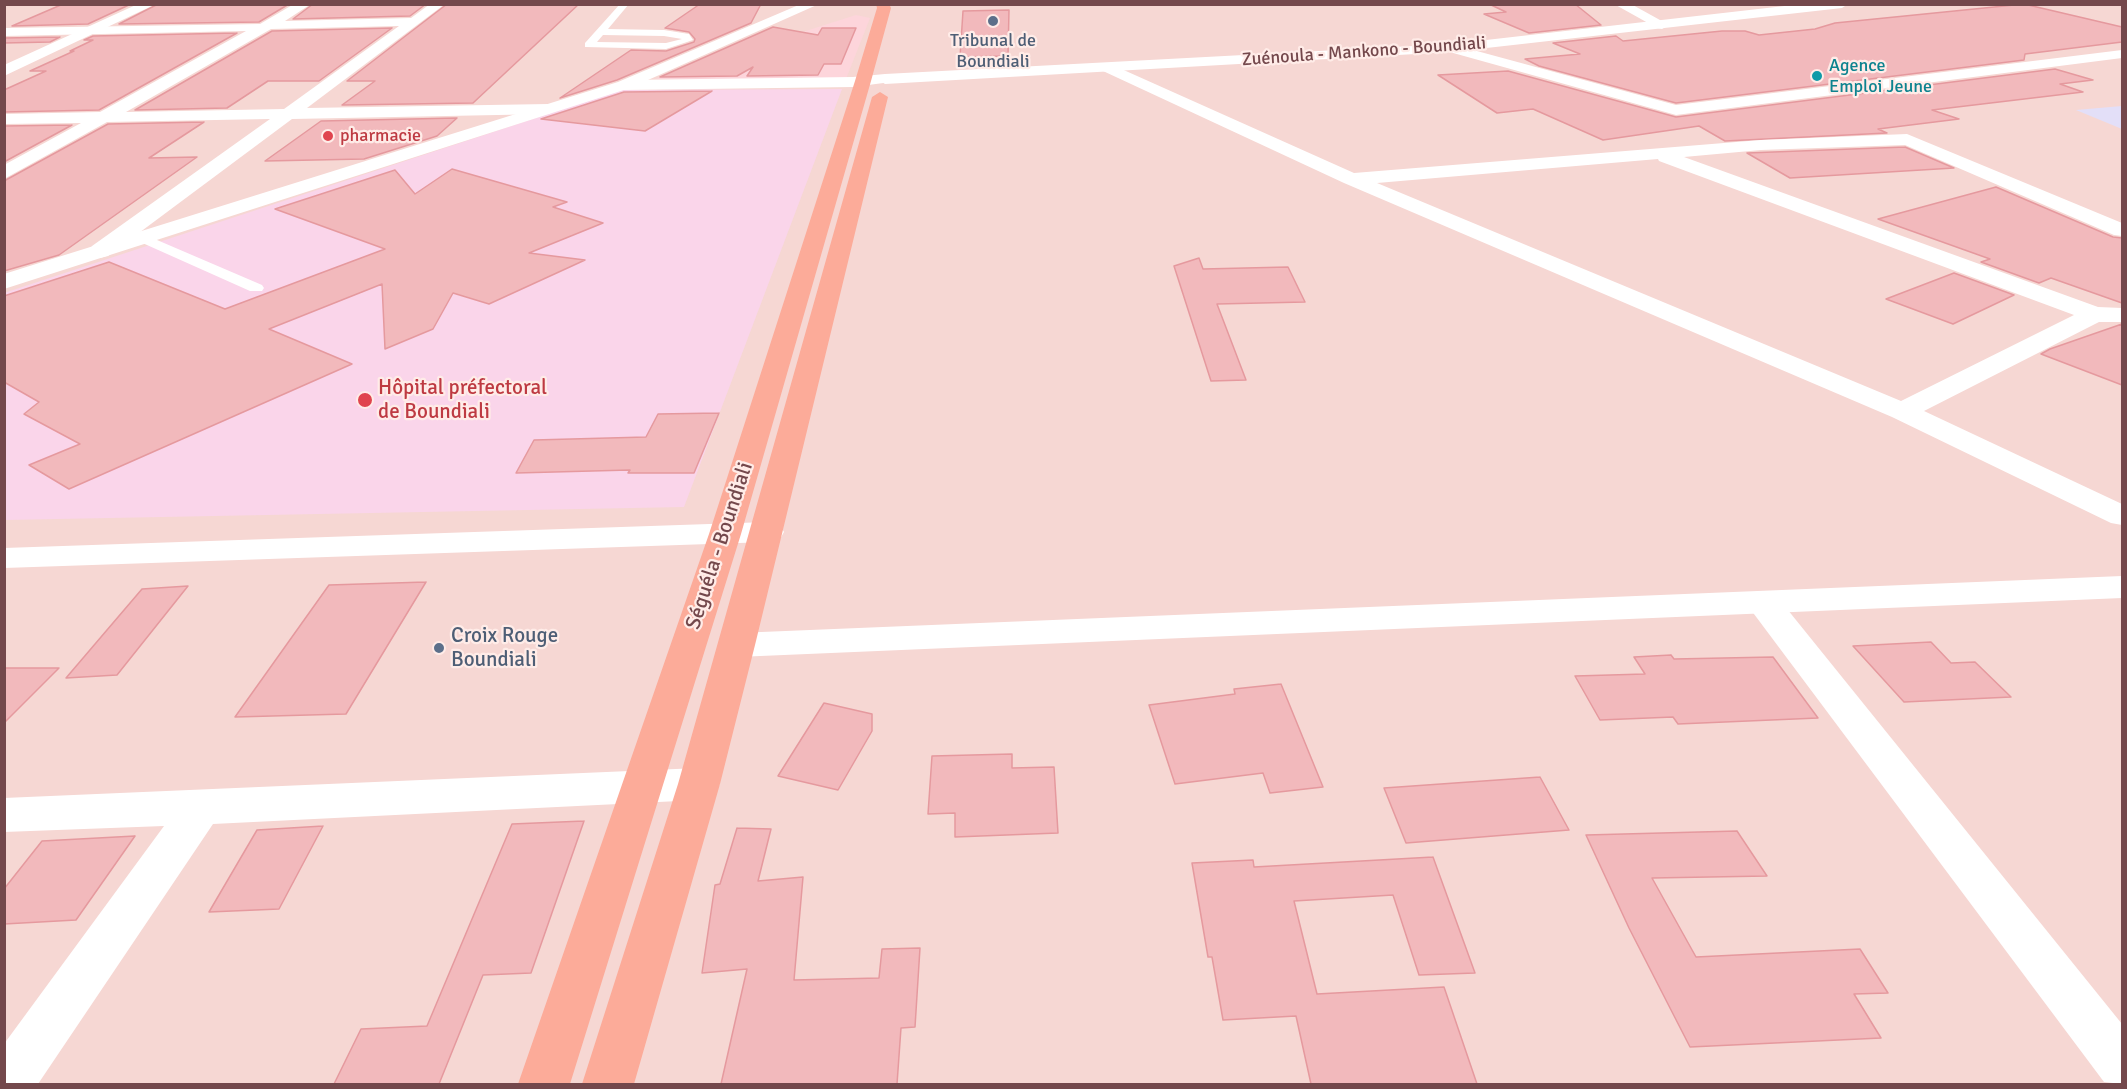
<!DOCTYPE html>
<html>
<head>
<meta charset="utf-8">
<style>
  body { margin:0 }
  #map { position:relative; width:2127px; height:1089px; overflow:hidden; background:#fce6e2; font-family:Signika,sans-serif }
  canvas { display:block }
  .frame { position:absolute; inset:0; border:6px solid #74484c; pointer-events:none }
</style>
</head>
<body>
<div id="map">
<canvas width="2127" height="1089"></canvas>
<div class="frame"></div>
</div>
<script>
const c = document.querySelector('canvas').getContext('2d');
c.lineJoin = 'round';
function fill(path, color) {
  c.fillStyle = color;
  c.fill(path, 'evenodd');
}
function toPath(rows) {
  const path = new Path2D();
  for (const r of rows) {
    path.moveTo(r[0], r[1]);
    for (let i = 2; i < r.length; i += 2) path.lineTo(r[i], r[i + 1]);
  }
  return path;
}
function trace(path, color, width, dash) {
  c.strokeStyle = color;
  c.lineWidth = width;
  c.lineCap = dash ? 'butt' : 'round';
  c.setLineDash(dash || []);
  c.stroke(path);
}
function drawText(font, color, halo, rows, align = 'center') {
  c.font = font + ' Signika,sans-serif';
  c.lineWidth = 4.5;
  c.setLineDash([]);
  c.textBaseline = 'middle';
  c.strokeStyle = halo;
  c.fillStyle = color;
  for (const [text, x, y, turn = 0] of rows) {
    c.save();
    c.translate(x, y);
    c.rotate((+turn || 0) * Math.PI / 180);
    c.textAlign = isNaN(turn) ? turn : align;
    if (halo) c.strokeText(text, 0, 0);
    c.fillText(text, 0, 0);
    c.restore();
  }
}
fill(toPath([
  [5,5,2122,5,2122,1084,5,1084]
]), '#f6d7d3');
fill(toPath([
  [856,15,870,18,846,79,655,79]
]), '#fdd5db');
fill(toPath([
  [2122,106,2122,129,2076,110]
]), '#e3dff8');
fill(toPath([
  [842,89,684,507,5,520,4,293,621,90]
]), '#fad5ea');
const building = toPath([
  [63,4,131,4,88,24,12,26,63,4],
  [158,4,289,4,259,22,119,24,158,4],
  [313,4,426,4,410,16,293,19,313,4],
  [447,4,579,4,473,103,342,105,375,81,347,81,447,4],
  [700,4,761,4,751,23,617,80,560,98,631,50,666,51,694,42,695,39,689,32,665,28,700,4],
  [1489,4,1575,4,1601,25,1529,33,1484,14,1506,12,1489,4],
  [2024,4,2122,27,2122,42,2025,54,2024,60,1676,103,1539,66,1525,59,1580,54,1553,43,1616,36,1623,41,1722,31,1745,31,1759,35,1815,29,1835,23,2024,4],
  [1009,10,1008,56,960,57,963,11,1009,10],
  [773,27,818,35,822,28,856,28,841,64,824,64,818,75,747,76,753,67,737,76,660,77,773,27],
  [392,28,319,81,268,81,227,108,135,110,272,31,392,28],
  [237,33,99,110,4,112,4,90,46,71,30,71,74,51,70,51,93,40,84,40,93,36,237,33],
  [60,37,50,42,4,43,4,38,60,37],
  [2055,69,2093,80,2060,84,2083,92,1932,110,1959,119,1878,129,1887,133,1725,141,1699,126,1603,140,1533,109,1497,113,1438,75,1508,71,1676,117,2055,69],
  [712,91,645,131,541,119,624,92,712,91],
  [457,118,437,136,364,159,265,161,321,121,457,118],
  [204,122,149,158,197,157,59,255,4,271,4,181,108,124,204,122],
  [72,125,4,162,4,126,72,125],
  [1905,147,1954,168,1790,178,1747,153,1905,147],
  [452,169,567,202,553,207,603,223,529,253,585,260,489,304,453,293,433,329,385,349,382,284,269,329,352,364,69,489,29,465,80,444,24,414,39,402,4,382,4,296,109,262,225,309,385,249,275,209,395,170,415,194,452,169],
  [1996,187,2113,237,2122,238,2122,303,2051,278,2039,283,1981,262,1990,259,1878,219,1996,187],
  [1199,258,1203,269,1288,267,1305,302,1217,304,1246,380,1211,381,1174,266,1199,258],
  [1954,273,2014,295,1953,324,1886,299,1954,273],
  [2122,324,2122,385,2041,354,2050,349,2122,324],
  [719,413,694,473,628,473,630,470,516,473,534,440,646,437,658,414,719,413],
  [426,582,346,714,235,717,329,585,426,582],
  [188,586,117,675,66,678,142,589,188,586],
  [1931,642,1951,663,1975,662,2011,697,1904,702,1853,646,1931,642],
  [1671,655,1674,659,1773,657,1818,718,1678,724,1673,717,1600,720,1575,676,1645,674,1634,657,1671,655],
  [4,668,59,668,4,723,4,668],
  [1281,684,1323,787,1270,793,1263,773,1175,784,1149,705,1235,694,1234,689,1281,684],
  [824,703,872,714,872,731,838,790,778,776,824,703],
  [1012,754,1012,768,1054,767,1058,833,955,837,955,813,928,814,932,756,1012,754],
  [1540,777,1569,830,1406,843,1384,788,1540,777],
  [584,821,531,973,483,975,439,1084,334,1084,361,1029,427,1026,512,824,584,821],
  [323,826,279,909,209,912,257,830,323,826],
  [737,828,771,829,758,881,803,877,794,980,879,978,882,949,920,948,915,1027,901,1028,897,1084,721,1084,747,969,702,973,715,885,720,884,737,828],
  [1737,831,1767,876,1652,878,1696,957,1860,949,1888,993,1854,994,1881,1038,1690,1047,1629,928,1586,835,1737,831],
  [135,836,76,920,4,924,4,889,42,841,135,836],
  [1433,857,1475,973,1419,975,1393,895,1294,901,1317,994,1444,987,1477,1084,1311,1084,1296,1016,1223,1020,1212,957,1208,957,1192,863,1253,860,1254,867,1433,857]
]);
fill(building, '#f2b9bc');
trace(building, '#e5999e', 1.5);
fill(toPath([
  [620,4,629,4,608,29,664,30,689,34,693,40,666,49,585,47,585,43,620,4],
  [603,35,664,36,682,39,666,43,597,42,603,35],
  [143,234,262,285,264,288,262,291,250,291,138,241,136,238,143,234]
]), '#fff');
fill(toPath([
  [294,4,311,4,285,21,411,18,430,4,445,4,307,108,549,104,557,109,549,114,292,119,108,256,100,258,92,256,89,251,92,246,270,119,107,122,4,179,4,165,81,123,4,124,4,114,100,112,246,31,4,36,4,28,260,24,294,4],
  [399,26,284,109,126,112,271,29,399,26],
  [1614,4,1631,4,1669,25,1662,29,1657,28,1614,4],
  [1451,44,1676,105,2122,50,2122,58,1676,115,1446,51,1444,48,1451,44],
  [1108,63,1354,173,1761,140,1907,134,2122,223,2122,236,2114,235,1905,145,1761,150,1684,157,2098,307,2122,308,2122,322,2099,322,1924,411,2122,504,2122,525,2111,523,1892,417,1344,183,1103,71,1100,68,1103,65,1108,63],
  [1658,159,1659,161,2074,315,1901,401,1377,183,1658,159],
  [885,74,891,76,893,79,891,82,853,87,624,90,616,85,624,80,853,77,885,74],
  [768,522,780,525,784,532,780,539,768,542,4,568,4,548,768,522],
  [1763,591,1775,594,2122,1024,2122,1084,2104,1082,1751,610,1745,602,1751,594,1763,591],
  [699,768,714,773,720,784,714,795,699,800,213,824,38,1084,4,1084,4,1044,164,826,4,832,4,798,699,768]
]), '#fff');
fill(toPath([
  [138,4,156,4,4,76,4,65,138,4],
  [801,4,819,4,630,88,4,289,4,274,618,82,801,4],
  [2122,576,2122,598,737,657,724,654,719,645,724,636,737,633,2122,576]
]), '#fff');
fill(toPath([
  [1802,4,1848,4,1842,8,1451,52,885,84,877,79,885,74,1451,44,1802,4]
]), '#fff');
fill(toPath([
  [876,4,889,4,891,8,871,81,741,534,570,1084,518,1084,709,534,855,81,877,8,876,4],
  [880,92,888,97,755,645,720,784,634,1084,582,1084,678,784,872,97,880,92]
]), '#fcab99');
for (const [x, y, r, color] of [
  [993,21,6,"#5c6f8a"],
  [1817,76,6,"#0f9aa8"],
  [328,136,6,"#e0444e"],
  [365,400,8,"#e0444e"],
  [439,648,6,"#5c6f8a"]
]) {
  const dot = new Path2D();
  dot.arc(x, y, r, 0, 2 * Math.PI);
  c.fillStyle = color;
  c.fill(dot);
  trace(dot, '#ffece8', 2);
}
drawText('18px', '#4e5e75', '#ffece8', [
  ["Tribunal de",993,41],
  ["Boundiali",993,62]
]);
drawText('18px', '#74484c', '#ffece8', [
  ["Zuénoula - Mankono - Boundiali",1364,52,-4]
]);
drawText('18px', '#0d838f', '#ffece8', [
  ["Agence",1829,66],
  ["Emploi Jeune",1829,87]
], 'left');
drawText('18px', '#be3a42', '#ffece8', [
  ["pharmacie",340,136]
], 'left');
drawText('21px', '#be3a42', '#ffece8', [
  ["Hôpital préfectoral",378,388],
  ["de Boundiali",378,412]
], 'left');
drawText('21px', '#74484c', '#ffece8', [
  ["Séguéla - Boundiali",720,546,-72]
]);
drawText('21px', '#4e5e75', '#ffece8', [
  ["Croix Rouge",451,636],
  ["Boundiali",451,660]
], 'left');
</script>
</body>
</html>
